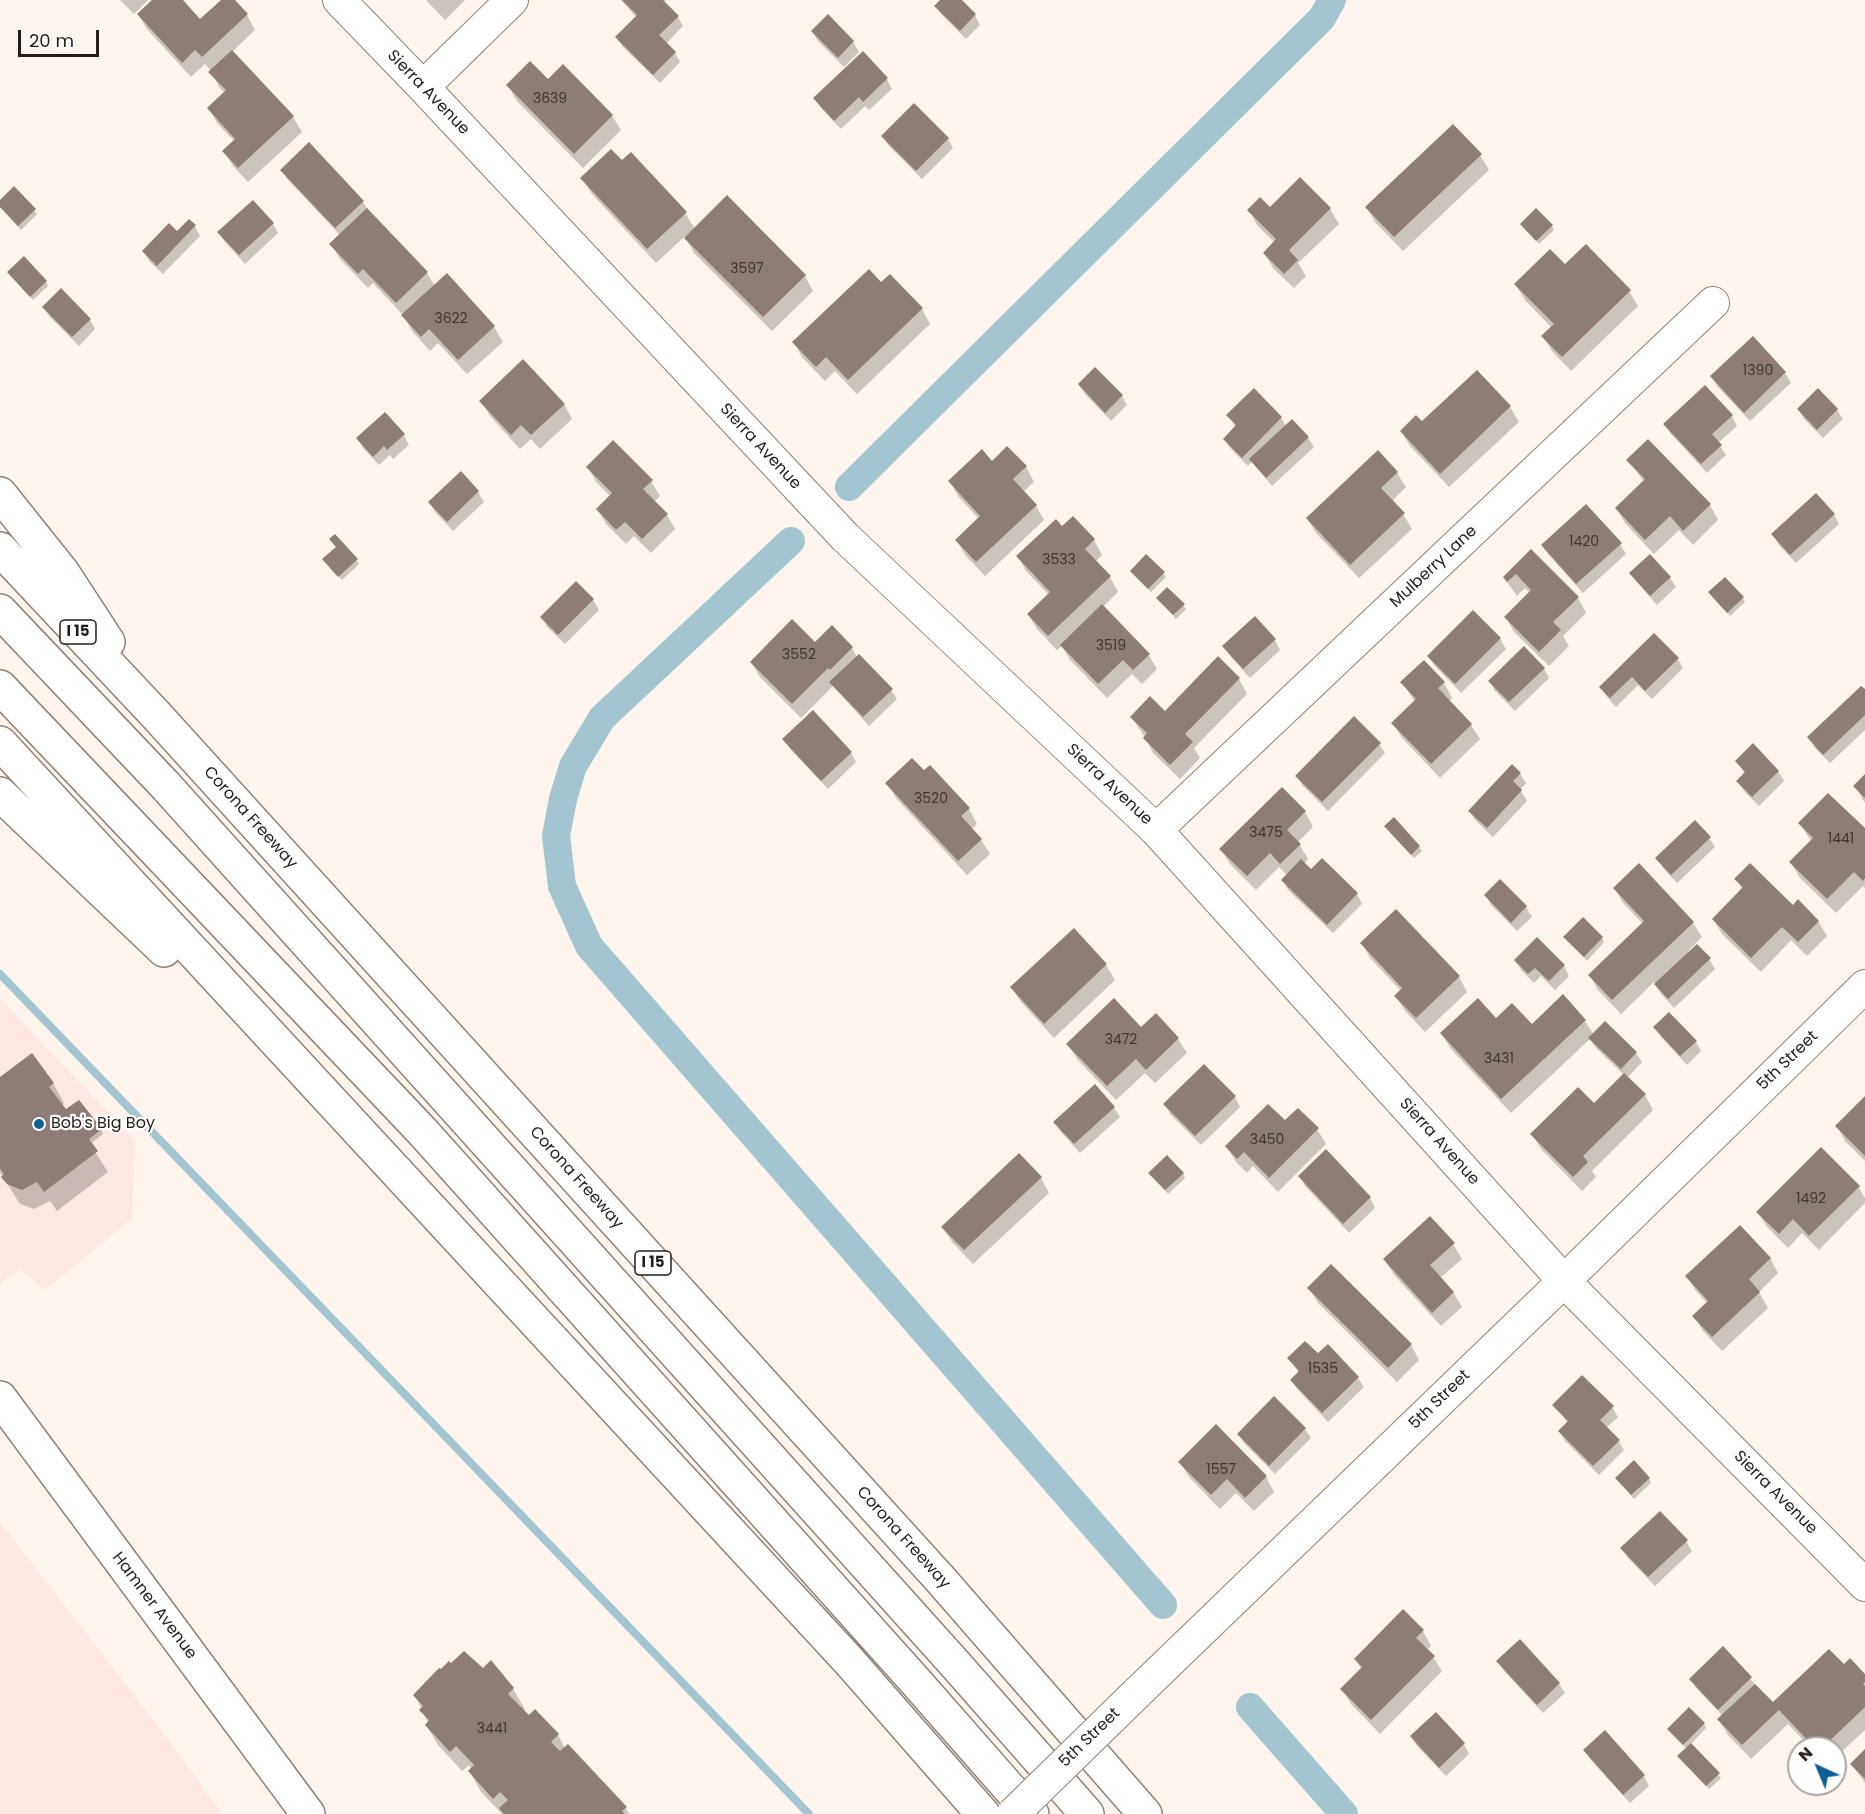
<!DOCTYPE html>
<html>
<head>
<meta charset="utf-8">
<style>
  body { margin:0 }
  #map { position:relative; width:1865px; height:1814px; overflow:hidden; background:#fdf5ed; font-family:Poppins,sans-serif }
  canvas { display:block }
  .north { position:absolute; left:1787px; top:1736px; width:60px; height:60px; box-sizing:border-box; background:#fff; border:2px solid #a7a5a3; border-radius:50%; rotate:316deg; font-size:16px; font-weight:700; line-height:24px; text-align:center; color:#231e1a }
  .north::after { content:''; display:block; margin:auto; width:21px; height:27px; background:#106093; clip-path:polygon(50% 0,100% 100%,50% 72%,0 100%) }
  .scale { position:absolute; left:18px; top:30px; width:81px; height:27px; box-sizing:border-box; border:3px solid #231e1a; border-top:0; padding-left:8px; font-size:18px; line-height:21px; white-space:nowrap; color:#231e1a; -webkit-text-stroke:4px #fff; paint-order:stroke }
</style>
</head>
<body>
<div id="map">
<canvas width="1865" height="1814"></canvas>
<div class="north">N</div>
<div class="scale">20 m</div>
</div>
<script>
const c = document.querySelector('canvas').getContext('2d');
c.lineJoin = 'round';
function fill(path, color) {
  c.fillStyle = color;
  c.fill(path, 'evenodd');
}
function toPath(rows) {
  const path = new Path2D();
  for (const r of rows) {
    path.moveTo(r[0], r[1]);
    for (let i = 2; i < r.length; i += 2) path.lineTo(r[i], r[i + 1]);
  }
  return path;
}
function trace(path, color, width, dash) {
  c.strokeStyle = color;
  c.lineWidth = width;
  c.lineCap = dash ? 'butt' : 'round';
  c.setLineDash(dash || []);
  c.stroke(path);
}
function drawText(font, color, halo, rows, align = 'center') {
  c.font = font + ' Poppins,sans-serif';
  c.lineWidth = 4.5;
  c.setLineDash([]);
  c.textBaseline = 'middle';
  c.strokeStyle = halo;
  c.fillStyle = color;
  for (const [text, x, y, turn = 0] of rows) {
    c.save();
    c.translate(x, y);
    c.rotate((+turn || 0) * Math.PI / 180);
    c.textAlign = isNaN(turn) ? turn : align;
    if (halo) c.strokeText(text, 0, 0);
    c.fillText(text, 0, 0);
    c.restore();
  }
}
fill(toPath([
  [0,998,135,1141,132,1219,45,1290,20,1269,0,1284],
  [0,1522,177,1751,222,1814,0,1814]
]), '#fce8e1');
fill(toPath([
  [120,0,148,0,134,14],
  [154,0,181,0,200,21,223,0,233,0,247,15,255,30,232,52,293,117,302,132,248,182,233,166,224,151,234,141,217,123,209,108,225,93,219,87,211,71,205,64,191,77,147,29,138,14],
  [426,0,465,0,445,20],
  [621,0,666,0,664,2,678,17,683,26,666,44,675,53,680,62,660,83,623,47,617,37,637,18],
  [942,0,959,0,975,15,980,25,966,39,942,15,936,6],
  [828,16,853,42,859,52,844,67,818,41,812,31],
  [863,54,887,79,892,89,869,110,865,106,841,129,821,108,815,99],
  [548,81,612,116,621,130,583,168,516,100,508,85],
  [883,137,948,139,953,148,922,179,889,146],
  [1480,155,1489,170,1403,251,1375,222,1367,207],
  [282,170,363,202,369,211,427,273,435,286,447,276,494,327,503,342,467,374,438,343,430,351,412,331,403,315,373,283,368,288,340,259,331,244,340,235,287,179],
  [582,178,685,213,695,229,805,276,813,291,772,331,694,253,685,236,656,263,591,193],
  [14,188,37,214,21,230,0,207,0,202],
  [1330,209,1339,224,1298,263,1306,276,1294,288,1273,268,1264,253,1275,243,1257,225,1249,210],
  [273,224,278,233,245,264,225,242,219,233],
  [1522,224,1552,226,1554,230,1539,244],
  [195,226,200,236,163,274,149,261,144,251],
  [1565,266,1629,291,1638,306,1571,371,1552,351,1543,336,1552,328,1525,300,1516,285],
  [12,276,46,282,48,286,33,300],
  [890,276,922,309,930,324,857,394,835,371,825,381,802,357,794,342,881,284],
  [44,308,90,320,95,329,79,346,50,317],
  [1752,339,1785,373,1791,383,1750,421,1717,386,1712,377],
  [1079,385,1122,396,1127,405,1111,421,1085,394],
  [1254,390,1281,418,1286,426,1292,421,1308,438,1314,447,1272,486,1252,462,1248,466,1230,448,1225,439,1236,427,1228,415],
  [481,401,564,404,572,419,540,449,531,439,520,449,490,416],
  [1510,407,1519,422,1449,487,1410,446,1401,431,1422,424],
  [1799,409,1837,410,1843,419,1823,438,1804,419],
  [1732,416,1737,426,1718,443,1726,455,1707,473,1671,434,1665,424],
  [404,435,409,445,393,459,390,455,379,465,363,448,358,438],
  [1007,448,1026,467,1034,482,1023,492,1036,506,1044,520,985,576,965,555,957,540,979,519,958,496,950,481,992,463],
  [1628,460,1710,505,1718,520,1693,545,1679,530,1654,554,1625,523,1617,508,1644,482],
  [588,467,651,481,660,496,654,502,667,515,675,529,651,553,634,536,626,544,606,524,598,510,611,497,596,482],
  [461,473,478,492,484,502,453,531,435,512,430,502],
  [1397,473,1406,487,1392,501,1403,514,1412,529,1359,578,1316,533,1307,518],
  [1834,515,1839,524,1796,563,1778,544,1773,534],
  [1062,529,1094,540,1102,555,1095,562,1110,577,1118,592,1103,607,1148,654,1157,669,1142,684,1132,674,1107,698,1070,660,1062,646,1057,650,1037,629,1028,614,1049,595,1026,571,1018,556],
  [1620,544,1626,554,1583,593,1549,555,1543,546],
  [337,548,356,560,359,564,342,580,327,563],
  [1531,551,1578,598,1586,613,1563,636,1569,646,1549,666,1514,632,1506,617,1530,593,1525,588,1517,596,1504,578],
  [1131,572,1163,573,1166,577,1151,592],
  [1631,573,1670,578,1676,587,1657,605,1637,582],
  [576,583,593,600,599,610,565,644,547,627,542,617],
  [1710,593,1743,598,1745,602,1730,616],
  [1158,598,1183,605,1186,609,1176,619],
  [1473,612,1500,639,1506,649,1461,693,1434,665,1428,656],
  [1275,640,1280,650,1250,678,1230,656,1224,646],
  [815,644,852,648,857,657,891,690,897,699,869,726,833,686,801,718,760,677,751,662],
  [1678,659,1683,668,1652,699,1638,685,1616,707,1607,697,1601,688],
  [1544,669,1549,678,1515,711,1495,691,1490,681],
  [1239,679,1247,694,1194,748,1200,758,1180,779,1153,753,1145,737,1131,717,1165,713],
  [1402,682,1444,683,1452,698,1449,701,1471,725,1480,739,1440,778,1402,738,1393,723,1415,702],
  [1865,692,1865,730,1830,763,1814,747,1809,737],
  [784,739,851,753,856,762,828,789,790,749],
  [1379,744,1385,753,1328,811,1303,786,1297,776],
  [1737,761,1778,771,1784,781,1759,806,1744,791,1738,781,1745,774],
  [929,767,969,809,977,824,972,829,981,840,990,854,967,875,896,798,887,783,924,772],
  [1520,774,1526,783,1520,790,1527,801,1493,837,1475,820,1470,811],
  [1865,776,1865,803,1855,786],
  [1305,812,1313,827,1298,842,1308,859,1304,864,1311,871,1357,894,1362,904,1333,933,1288,890,1283,880,1287,875,1279,867,1256,890,1230,864,1221,849],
  [1800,824,1865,831,1865,888,1863,886,1836,913,1800,878,1791,863,1812,842],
  [1389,831,1419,847,1422,851,1414,858],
  [1709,838,1715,847,1677,883,1663,868,1657,858],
  [1736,879,1818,921,1827,936,1807,956,1791,940,1761,972,1722,934,1713,919,1742,889],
  [1500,881,1526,907,1532,917,1517,931,1491,905,1486,895],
  [1615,888,1693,923,1702,937,1688,951,1709,959,1715,969,1674,1008,1661,994,1654,982,1621,1014,1598,990,1590,975,1643,924,1623,903],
  [1396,911,1459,977,1467,992,1425,1032,1405,1011,1396,996,1401,991,1370,958,1362,943],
  [1565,938,1602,938,1604,942,1587,961],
  [1516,961,1564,966,1569,976,1555,990,1541,976,1534,983,1521,970],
  [1106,965,1115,980,1054,1038,1021,1002,1012,988],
  [1496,1020,1532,1026,1585,1021,1594,1035,1636,1053,1642,1062,1627,1078,1645,1095,1653,1110,1592,1171,1596,1177,1582,1191,1541,1149,1532,1134,1594,1105,1624,1075,1596,1048,1590,1039,1511,1113,1451,1049,1442,1034],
  [1655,1027,1696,1042,1701,1051,1687,1065,1661,1037],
  [1141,1029,1178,1039,1187,1053,1155,1083,1145,1073,1116,1100,1077,1059,1068,1044],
  [0,1079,53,1083,64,1103,62,1106,70,1117,101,1129,103,1134,90,1144,108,1172,57,1211,50,1201,34,1209,20,1204,0,1172],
  [1235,1097,1240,1107,1201,1145,1170,1114,1165,1104],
  [1865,1098,1865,1161,1845,1141,1837,1126],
  [1114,1108,1120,1117,1080,1153,1061,1132,1055,1122],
  [1285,1122,1317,1129,1326,1144,1278,1192,1253,1166,1247,1173,1236,1162,1227,1147],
  [1326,1151,1370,1198,1375,1208,1349,1233,1305,1186,1300,1176],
  [1183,1173,1185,1178,1168,1194,1150,1174],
  [1041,1178,1049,1193,973,1264,952,1242,943,1227],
  [1858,1186,1865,1198,1865,1203,1819,1250,1802,1233,1788,1248,1767,1227,1758,1212],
  [1453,1244,1462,1259,1440,1278,1453,1292,1462,1307,1441,1326,1394,1275,1385,1260],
  [1770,1258,1778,1273,1759,1292,1768,1308,1722,1351,1703,1331,1694,1316,1708,1304,1696,1291,1687,1276],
  [1309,1288,1411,1345,1419,1360,1397,1382,1318,1303],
  [1318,1356,1358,1378,1364,1387,1328,1422,1297,1389,1292,1380,1299,1373,1289,1358],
  [1554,1405,1612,1407,1618,1417,1606,1428,1618,1440,1624,1450,1599,1475,1565,1441,1559,1431,1568,1423],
  [1305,1429,1311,1438,1275,1474,1244,1443,1239,1434],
  [1180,1462,1266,1477,1274,1492,1254,1511,1236,1493,1220,1509,1189,1477],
  [1617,1478,1649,1479,1651,1483,1634,1499],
  [1686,1541,1692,1551,1655,1586,1628,1558,1622,1548],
  [1423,1631,1431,1646,1427,1650,1433,1657,1442,1671,1380,1734,1351,1704,1342,1689,1362,1670,1356,1660],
  [1520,1641,1559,1684,1565,1693,1543,1713,1504,1671,1498,1661],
  [1723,1648,1773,1705,1844,1666,1865,1676,1865,1730,1835,1758,1835,1748,1811,1748,1788,1724,1751,1759,1728,1735,1719,1720,1723,1716,1696,1688,1691,1679],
  [491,1662,513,1689,525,1709,523,1711,528,1717,535,1711,558,1735,565,1748,626,1808,629,1814,502,1814,481,1792,470,1772,472,1769,469,1765,462,1771,438,1745,426,1725,428,1723,415,1695,483,1670],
  [1436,1714,1464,1744,1469,1754,1446,1776,1417,1746,1412,1737],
  [1704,1724,1706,1728,1691,1744,1721,1778,1709,1789,1682,1760,1687,1749,1671,1733],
  [1605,1732,1644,1776,1649,1786,1630,1803,1591,1760,1585,1750],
  [1865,1751,1865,1783,1852,1764]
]), '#0003');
trace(toPath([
  [0,974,809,1814]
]), '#a2c5cf', 8);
trace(toPath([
  [849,487,1322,18,1332,0],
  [791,541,602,718,573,766,563,799,556,836,562,886,589,946,1163,1605],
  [1250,1707,1344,1814]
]), '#a2c5cf', 28);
fill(toPath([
  [152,0,183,0,200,19,221,0,235,0,248,14,202,57,195,50,182,63,137,14],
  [622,0,663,0,679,16,659,35,676,52,653,75,615,37,637,15],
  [940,0,962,0,976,14,960,31,934,6],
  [828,14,854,41,838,58,811,31],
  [232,50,294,116,238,168,222,151,235,139,207,108,226,90,208,72],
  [863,51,888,78,863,102,859,97,834,121,813,98],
  [530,61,548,79,563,64,613,115,574,154,506,85],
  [914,103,949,138,916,171,881,136],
  [1453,124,1482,154,1394,237,1365,207],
  [309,142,364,201,335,228,280,170],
  [611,149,622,160,631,152,687,212,647,249,580,178],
  [1300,177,1331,208,1289,250,1298,260,1284,274,1263,253,1276,239,1247,210,1260,197,1270,207],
  [14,186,36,209,18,226,0,207,0,200],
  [727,195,806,275,763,317,684,238],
  [253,200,274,223,239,255,217,232],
  [367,208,428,272,396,303,363,269,358,274,329,244],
  [1536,208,1553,225,1536,241,1520,224],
  [189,219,196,225,157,266,142,251,169,223,177,231],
  [1586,244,1631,290,1562,357,1541,336,1554,324,1514,284,1550,249,1565,264],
  [24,256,47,281,30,297,7,272],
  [869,269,881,282,890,274,923,308,848,380,826,357,816,367,792,342],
  [447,273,495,326,458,360,429,329,421,337,401,315],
  [61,288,91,319,72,337,42,307],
  [1753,336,1786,372,1744,413,1710,376],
  [523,359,565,404,531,435,521,425,511,435,479,401],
  [1095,367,1123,395,1105,413,1078,384],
  [1477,370,1511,406,1440,474,1400,431,1416,415,1422,421],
  [1705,385,1733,415,1712,434,1722,445,1701,464,1663,424],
  [1254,388,1282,417,1242,458,1223,439,1236,425,1226,415],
  [1818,388,1838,409,1817,430,1797,409],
  [385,412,405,434,387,450,384,446,373,457,356,438],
  [1292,419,1309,437,1266,478,1249,459],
  [1648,439,1711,504,1683,531,1670,516,1645,540,1615,508,1645,479,1626,460],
  [613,440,653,480,643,489,668,514,642,539,625,522,616,530,596,509,612,493,586,467],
  [1007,446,1027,466,1013,479,1037,505,976,562,955,540,980,516,948,481,982,449,992,461],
  [1378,450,1398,472,1381,488,1405,513,1350,565,1306,518],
  [461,471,479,491,447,522,428,502],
  [1816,493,1835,514,1790,555,1771,534],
  [1586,504,1622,543,1576,584,1541,545],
  [1073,516,1095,539,1085,549,1111,576,1048,636,1027,614,1050,592,1016,556,1056,519,1062,526],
  [335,534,358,559,338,577,322,559,336,547,329,539],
  [1531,549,1579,597,1553,622,1561,630,1539,652,1504,617,1531,590,1516,574,1507,582,1503,577],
  [1146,554,1165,572,1148,589,1130,571],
  [1650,554,1671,577,1650,596,1629,573],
  [1725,577,1744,597,1727,613,1708,592],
  [576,581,594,599,558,635,540,617],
  [1167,587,1185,604,1173,615,1156,598],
  [1102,604,1150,654,1133,670,1123,660,1098,684,1060,645],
  [1473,610,1501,638,1455,684,1427,656],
  [1255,616,1276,639,1243,669,1222,646],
  [792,619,815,642,832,625,853,647,830,670,828,668,792,704,750,662],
  [1654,633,1679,658,1645,691,1632,677,1610,698,1599,687],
  [1524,646,1545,668,1509,702,1488,681],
  [859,654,893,689,863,717,829,682],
  [1218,656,1240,678,1185,734,1193,742,1170,765,1143,738,1147,733,1130,717,1150,696,1165,711],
  [1424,660,1445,682,1438,688,1472,724,1431,764,1391,723,1416,699,1400,682],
  [1861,686,1865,689,1865,715,1823,755,1807,737],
  [813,710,852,752,821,781,782,739],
  [1354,716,1381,743,1322,802,1295,776],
  [1753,743,1779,771,1752,797,1736,781,1745,772,1735,761],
  [912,758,924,770,930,765,970,808,961,816,982,839,958,861,885,783],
  [1512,764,1521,773,1513,781,1522,790,1487,828,1468,811],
  [1865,774,1865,798,1853,786],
  [1282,787,1306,811,1287,830,1301,844,1280,864,1270,853,1247,876,1219,849],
  [1828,793,1865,828,1865,878,1863,881,1854,872,1827,899,1789,862,1813,838,1798,823],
  [1394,817,1420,846,1411,855,1384,826],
  [1695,820,1711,837,1671,875,1655,858],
  [1322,858,1358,893,1327,925,1281,880,1301,859,1311,869],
  [1639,863,1694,922,1612,1000,1588,975,1644,921,1613,888],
  [1750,863,1793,905,1798,899,1819,921,1798,942,1782,927,1751,958,1712,919,1743,887,1734,879],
  [1500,879,1527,906,1511,923,1484,895],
  [1396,909,1460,976,1416,1018,1394,996,1402,988,1360,943],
  [1583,917,1603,937,1584,957,1563,937],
  [1074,928,1107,964,1044,1024,1010,987],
  [1537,937,1565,965,1549,981,1535,968,1528,974,1514,960],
  [1697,944,1711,958,1668,999,1654,984],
  [1563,994,1586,1020,1501,1099,1440,1033,1478,998,1496,1018,1512,1003,1532,1024],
  [1114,998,1141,1027,1156,1013,1179,1038,1146,1070,1136,1059,1107,1086,1066,1044],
  [1669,1012,1697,1041,1680,1056,1653,1027],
  [1605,1021,1637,1052,1621,1069,1588,1038],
  [32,1053,54,1083,49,1087,66,1109,79,1100,102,1129,89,1139,98,1151,44,1192,37,1182,22,1190,7,1184,1,1177,4,1174,0,1169,0,1077],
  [1204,1064,1236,1096,1195,1136,1163,1104],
  [1624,1073,1646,1094,1583,1156,1588,1162,1573,1177,1530,1134,1578,1087,1594,1103],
  [1095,1084,1115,1107,1074,1144,1053,1122],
  [1865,1096,1865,1156,1835,1126],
  [1268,1104,1285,1120,1298,1108,1319,1128,1269,1178,1244,1152,1237,1159,1225,1146],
  [1821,1147,1860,1186,1809,1236,1793,1219,1779,1234,1756,1212],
  [1326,1149,1371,1197,1343,1224,1298,1176],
  [1019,1153,1042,1177,964,1250,941,1227],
  [1167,1155,1184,1173,1165,1190,1148,1173],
  [1430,1216,1455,1243,1430,1265,1454,1292,1432,1313,1383,1259],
  [1740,1225,1771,1258,1749,1279,1760,1292,1712,1337,1692,1316,1708,1301,1685,1276],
  [1331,1264,1412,1344,1388,1368,1307,1288],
  [1305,1341,1318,1353,1328,1344,1359,1377,1322,1413,1290,1380,1299,1371,1287,1358],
  [1582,1375,1614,1406,1600,1420,1620,1440,1593,1466,1558,1431,1568,1421,1552,1405],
  [1274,1396,1306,1428,1269,1466,1237,1434],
  [1216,1424,1267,1476,1245,1498,1227,1479,1211,1495,1178,1462],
  [1634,1460,1650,1478,1631,1495,1615,1478],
  [1660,1511,1688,1540,1648,1577,1620,1548],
  [1403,1609,1424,1630,1416,1638,1435,1656,1371,1720,1340,1689,1362,1667,1354,1659],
  [1520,1639,1560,1683,1537,1705,1496,1661],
  [1723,1646,1752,1677,1718,1710,1689,1679],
  [1829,1649,1844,1664,1850,1658,1865,1674,1865,1682,1863,1684,1865,1686,1865,1707,1822,1748,1815,1748,1779,1710,1742,1745,1717,1719,1755,1684,1773,1702],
  [464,1651,483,1668,491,1660,514,1688,508,1694,529,1715,535,1709,559,1734,551,1742,560,1751,568,1744,627,1807,622,1811,625,1814,504,1814,499,1808,508,1800,500,1792,493,1799,468,1771,474,1765,456,1746,450,1752,425,1725,429,1720,419,1710,423,1706,413,1695,439,1668,441,1669,449,1661,451,1663],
  [1689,1707,1705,1723,1683,1745,1667,1729],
  [1436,1712,1465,1743,1439,1768,1410,1736],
  [1605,1730,1645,1775,1623,1795,1583,1750],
  [1691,1743,1720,1773,1706,1786,1677,1756],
  [1865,1749,1865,1779,1850,1764]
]), '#8d7d76');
const minor = toPath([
  [339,0,423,87,845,537,1156,830,1564,1281,1865,1585],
  [423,87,512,0],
  [1156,830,1713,303],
  [1137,1693,1564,1281,1865,986]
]);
const primary = toPath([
  [0,1398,308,1814]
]);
const motorway = toPath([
  [0,494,63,573,108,642],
  [0,549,157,716,941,1580,1145,1814],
  [0,611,166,786,956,1665,1087,1814],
  [0,687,422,1131,917,1683,1032,1814],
  [0,743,849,1661,983,1814],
  [0,794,164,950]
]);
trace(minor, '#8e8276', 34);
trace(primary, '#8e8276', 36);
trace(motorway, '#8e8276', 36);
trace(minor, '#fff', 32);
trace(primary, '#fff', 33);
trace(motorway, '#fff', 33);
const minorBridge = toPath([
  [1013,1814,1137,1693]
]);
trace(minorBridge, '#8e8276', 34, []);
trace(minorBridge, '#fff', 32);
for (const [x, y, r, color] of [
  [39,1124,6,"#106093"]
]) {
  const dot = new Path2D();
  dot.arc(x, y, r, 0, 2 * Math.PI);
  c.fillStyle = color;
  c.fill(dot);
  trace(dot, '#fff', 2);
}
drawText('14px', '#3e3631', null, [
  ["3639",550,99],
  ["3597",747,269],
  ["3622",451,319],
  ["1390",1758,371],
  ["1420",1584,542],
  ["3533",1059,560],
  ["3519",1111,646],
  ["3552",799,655],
  ["3520",931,799],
  ["3475",1266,833],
  ["1441",1841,839],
  ["3472",1121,1040],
  ["3431",1499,1059],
  ["3450",1267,1140],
  ["1492",1811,1199],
  ["1535",1323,1369],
  ["1557",1221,1470],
  ["3441",492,1729]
]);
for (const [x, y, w] of [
  [78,632,36],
  [653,1263,36]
]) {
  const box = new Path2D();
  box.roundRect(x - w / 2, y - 12, w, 24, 4.5);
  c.fillStyle = '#fff';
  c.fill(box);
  trace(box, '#231e1a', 1.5);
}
drawText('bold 15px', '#231e1a', null, [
  ["I 15",78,632],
  ["I 15",653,1263]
]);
drawText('16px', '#231e1a', '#fff', [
  ["Sierra Avenue",428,93,46],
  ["Sierra Avenue",760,447,47],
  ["Mulberry Lane",1434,567,-43],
  ["Sierra Avenue",1109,785,43],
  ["Corona Freeway",250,818,48],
  ["5th Street",1788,1061,-44],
  ["Sierra Avenue",1439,1142,48],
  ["Corona Freeway",576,1178,48],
  ["5th Street",1440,1400,-44],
  ["Sierra Avenue",1775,1493,45],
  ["Corona Freeway",903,1538,48],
  ["Hamner Avenue",154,1606,53],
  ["5th Street",1090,1738,-44]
]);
drawText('16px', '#231e1a', '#fff', [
  ["Bob's Big Boy",51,1124]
], 'left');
</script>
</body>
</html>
